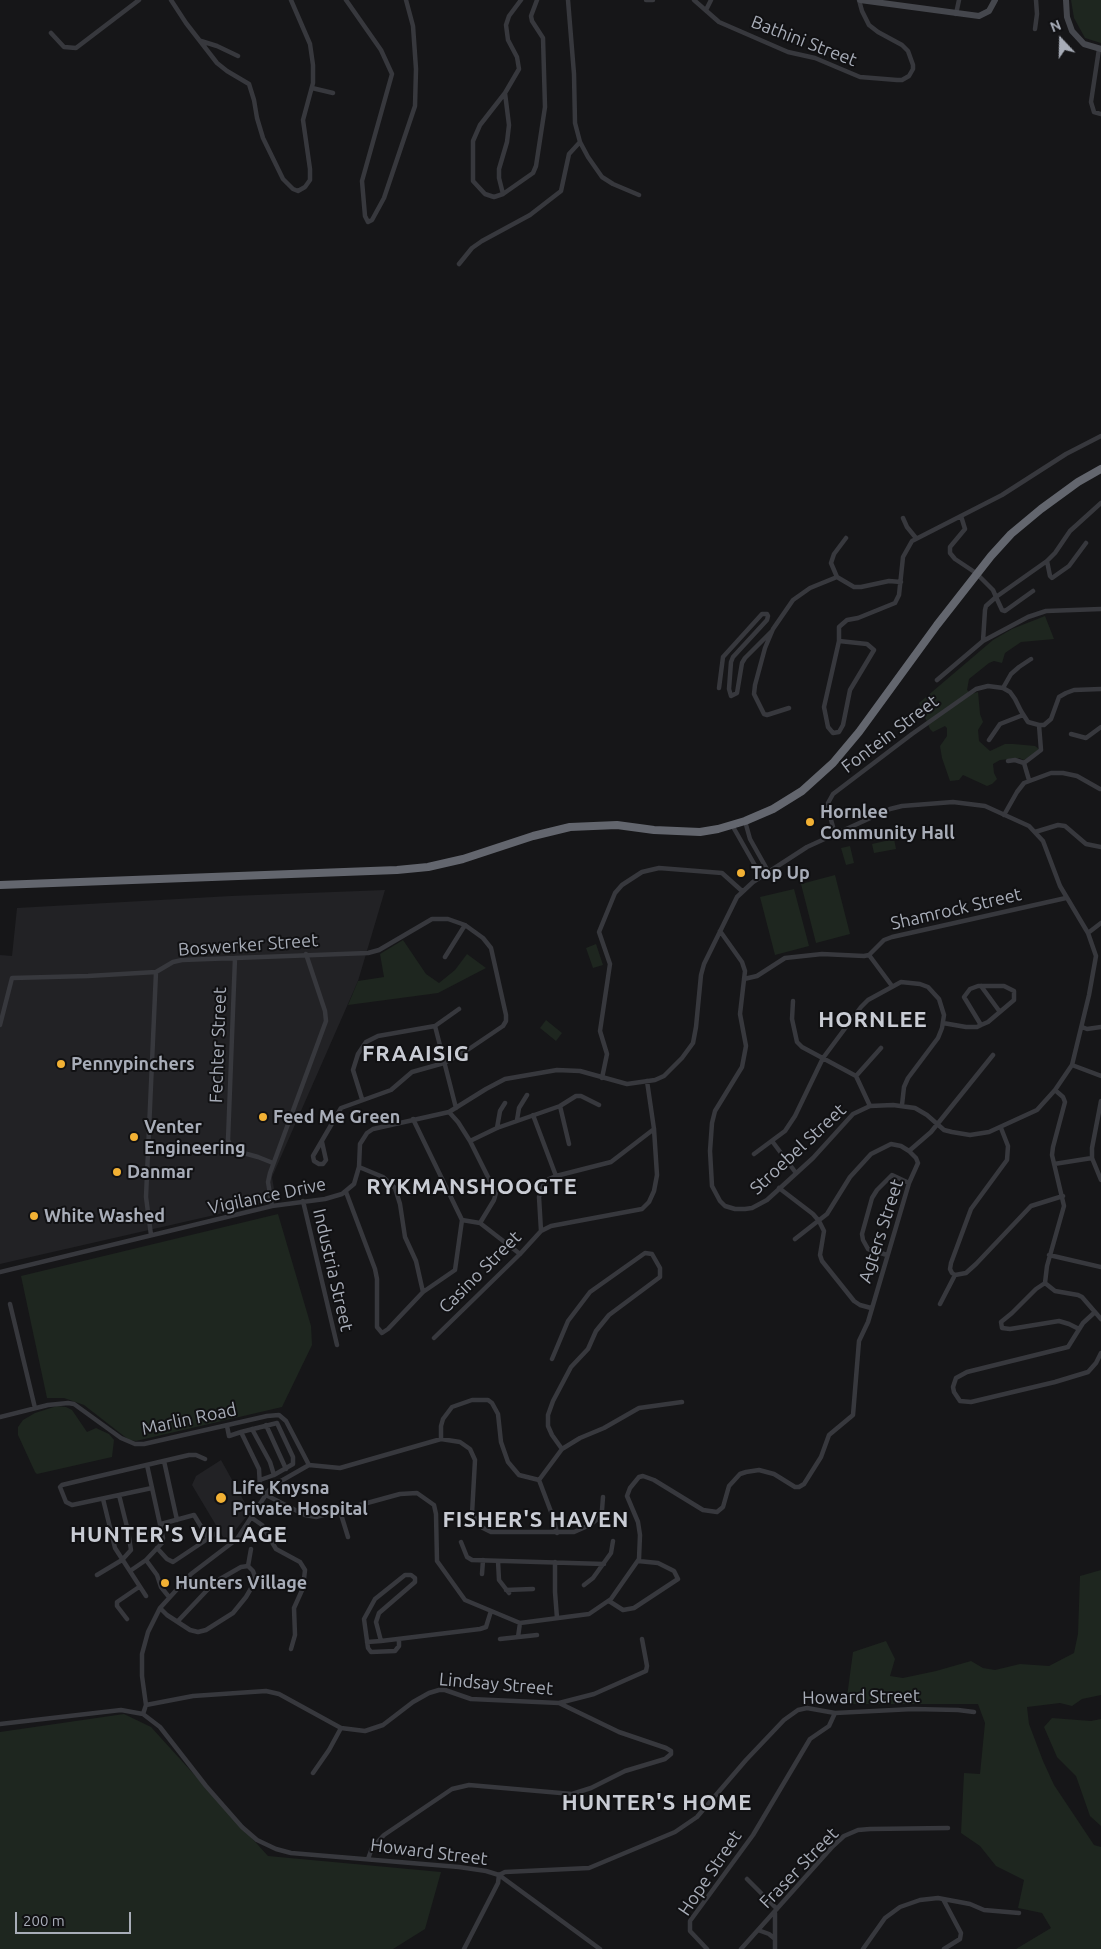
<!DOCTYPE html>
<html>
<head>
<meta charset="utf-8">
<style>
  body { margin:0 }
  #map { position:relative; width:1101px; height:1949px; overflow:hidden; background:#161618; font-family:Ubuntu,sans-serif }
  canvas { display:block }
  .north { position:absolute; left:1036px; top:15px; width:50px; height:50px; -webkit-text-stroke:4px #111113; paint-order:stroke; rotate:339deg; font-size:14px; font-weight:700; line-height:20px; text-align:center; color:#a8adb8 }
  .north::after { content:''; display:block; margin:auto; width:18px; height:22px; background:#a8adb8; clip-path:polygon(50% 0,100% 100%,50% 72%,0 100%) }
  .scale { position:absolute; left:15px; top:1912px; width:116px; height:22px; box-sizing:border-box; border:2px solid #a8adb8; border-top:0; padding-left:6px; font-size:15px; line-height:18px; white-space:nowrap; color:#a8adb8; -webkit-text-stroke:4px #111113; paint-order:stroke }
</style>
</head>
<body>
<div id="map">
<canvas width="1101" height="1949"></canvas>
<div class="north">N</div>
<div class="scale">200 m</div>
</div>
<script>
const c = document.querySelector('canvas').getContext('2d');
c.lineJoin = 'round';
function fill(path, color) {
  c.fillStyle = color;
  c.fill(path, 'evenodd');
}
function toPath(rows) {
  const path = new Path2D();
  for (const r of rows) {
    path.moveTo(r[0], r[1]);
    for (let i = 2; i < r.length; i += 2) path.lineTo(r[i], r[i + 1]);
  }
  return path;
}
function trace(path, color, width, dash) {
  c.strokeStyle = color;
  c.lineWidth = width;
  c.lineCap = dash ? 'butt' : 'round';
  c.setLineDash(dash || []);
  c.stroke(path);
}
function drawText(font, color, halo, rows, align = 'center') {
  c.font = font + ' Ubuntu,sans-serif';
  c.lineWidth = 4;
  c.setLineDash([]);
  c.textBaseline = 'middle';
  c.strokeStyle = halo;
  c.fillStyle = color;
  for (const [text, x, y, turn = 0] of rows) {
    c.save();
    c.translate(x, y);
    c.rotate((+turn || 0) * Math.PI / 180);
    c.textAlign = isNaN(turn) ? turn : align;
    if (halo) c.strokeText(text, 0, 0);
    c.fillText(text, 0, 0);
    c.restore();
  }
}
fill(toPath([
  [385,890,358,981,272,1177,276,1201,0,1264,0,955,12,956,17,908,231,896],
  [221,1460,250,1512,226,1542,192,1485,196,1476]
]), '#222225');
fill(toPath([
  [1071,0,1101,0,1101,43,1085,38,1074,18],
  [1045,616,1054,639,1021,642,1005,653,1002,663,994,661,989,663,969,679,967,690,971,694,978,692,980,714,983,722,978,730,979,741,990,751,1005,744,1013,744,1035,746,1039,749,1036,753,1024,760,1019,758,1000,760,993,764,994,773,997,779,992,784,987,786,963,775,959,780,950,781,942,758,940,746,947,736,947,728,945,726,933,732,930,729,919,703,993,640,1012,629],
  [894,839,896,849,874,853,872,844],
  [850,846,854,863,846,865,841,848],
  [835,875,850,934,816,943,801,884],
  [794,889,809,946,775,955,760,897],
  [403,940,426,974,439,983,455,970,467,954,486,968,438,993,348,1005,358,981,384,977,380,954],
  [596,944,603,965,593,968,586,948],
  [546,1020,562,1033,556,1041,540,1028],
  [278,1214,311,1326,312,1345,282,1407,136,1441,129,1440,84,1405,64,1398,47,1398,21,1276],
  [57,1406,66,1407,72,1410,87,1432,96,1428,109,1434,114,1440,112,1457,37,1474,35,1472,18,1435,18,1427,23,1420,35,1413],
  [1101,1570,1101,1695,1082,1699,1072,1706,1060,1703,1027,1707,1029,1724,1043,1761,1054,1785,1094,1845,1101,1847,1101,1949,1016,1949,1051,1928,1042,1913,1018,1908,1024,1880,996,1866,980,1846,961,1833,964,1773,980,1774,985,1723,978,1704,846,1704,853,1652,886,1641,895,1659,890,1676,903,1678,936,1671,971,1661,983,1668,995,1670,1020,1664,1049,1666,1074,1653,1078,1634,1080,1576],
  [124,1714,151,1727,268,1856,441,1872,425,1929,393,1949,0,1949,0,1732],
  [1052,1718,1091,1721,1101,1719,1101,1826,1090,1816,1076,1776,1057,1757,1044,1727]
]), '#1e261f');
trace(toPath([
  [171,0,186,23,217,63,227,71,249,84,254,100,257,118,263,138,283,179,293,189,298,191,305,187,310,180,310,169,303,120,313,83,313,65,310,44,291,0],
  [346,0,381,50,392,74,362,181,365,216,368,222,372,220,384,198,415,106,416,69,413,26,406,0],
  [521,0,509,16,506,25,508,40,517,57,519,69,505,93,480,125,473,141,473,181,485,194,494,197,503,194,533,173,536,166,545,107,543,38,532,21,531,16,537,0],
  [568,0,574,74,575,123,580,142,588,157,602,177,613,184,639,195],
  [646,0,653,0],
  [694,0,719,22,788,52,815,58,860,77,897,80,902,80,909,76,913,69,913,65,908,51,902,45,878,32,869,25,862,11,859,0],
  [706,10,711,0],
  [956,14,959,0],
  [1035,29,1037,14,1036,0],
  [51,33,64,47,76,48,139,0],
  [201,41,217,46,238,56],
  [1099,49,1091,102,1094,112,1101,114],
  [312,88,333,93],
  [503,194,499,178,499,169,507,142,509,125,505,93],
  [459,264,472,248,482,241,530,215,561,191,569,154,580,142],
  [961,516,965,529,950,547,950,553,955,559,976,573,993,590,996,597,986,606,985,610,983,641],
  [903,518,907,527,916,538],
  [846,538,834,554,831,563,837,577,854,587,861,587,889,581,901,582],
  [1047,561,1050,576,1052,578,1069,566,1086,543],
  [1033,591,1005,611,1002,610,996,597,1047,561,1055,553,1070,531,1101,503],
  [839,641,824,707,828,727,833,733,839,732,843,725,850,690,874,650,867,644,839,641,839,627,847,620,858,618,895,603,899,595,903,557,912,541,1002,495,1066,454,1101,436],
  [937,680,983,641,1028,617,1046,611,1101,609],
  [719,688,723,657,762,614,767,614,768,616,767,620,733,657,731,662,729,689,731,696,737,693,742,663,745,658,772,631],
  [1003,688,1011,674,1019,667,1031,659],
  [789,708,767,715,764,714,754,694,755,685,765,648,773,629,793,600,810,588,837,577],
  [1071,734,1086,738,1101,727],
  [989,740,1000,724,1023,715],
  [1008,761,1015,760,1024,763],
  [1029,780,1024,763,1041,750,1039,725],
  [1004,815,1017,792,1024,783,1051,773,1063,773,1077,776,1100,789],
  [745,821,750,839,768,871],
  [732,825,761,876],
  [1035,832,1058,825,1065,826,1086,844,1101,847],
  [835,834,828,809,828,803,833,794,912,734,976,689,988,686,1003,688,1010,692,1015,699,1021,711,1028,722,1039,725,1044,725,1051,719,1059,697,1066,693,1074,690,1101,689],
  [1088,933,1101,923],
  [869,955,892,986],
  [445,957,465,925],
  [235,958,228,1140,232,1149,236,1151,258,1157,273,1163],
  [744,979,757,976,785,958,822,954,864,956,869,955,884,940,892,937,1066,898],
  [981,986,1000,1012],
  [793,1001,792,1019,797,1042,802,1047,856,1076,870,1106],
  [943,1023,966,1027,977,1027,981,1025,988,1022,1014,1000,1014,991,1004,986,978,986,970,989,964,997,981,1025],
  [0,1025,12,978,88,976,156,972,173,962,182,960,368,953,379,950,432,919,448,919,465,925,483,938,491,948,506,1015,506,1021,503,1026,466,1051,444,1063,412,1072,391,1090,341,1108,313,1156,314,1161,319,1164,323,1164,326,1160,322,1142],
  [435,1026,456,1108],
  [1082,1027,1087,1029,1101,1027],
  [1072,1065,1101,1076],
  [856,1076,881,1048],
  [602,1078,607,1054,600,1031,610,964,599,932,615,893,622,885,642,872,659,868,722,873,742,891],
  [362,1099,353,1070,358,1054,366,1042,378,1036,435,1026,459,1009],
  [1101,1101,1092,1148,1092,1158,1101,1180],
  [560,1106,569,1144],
  [449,1112,458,1122,470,1141,496,1193,494,1200,480,1223],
  [533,1115,556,1176],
  [413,1119,462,1220],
  [517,1120,519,1108,527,1095],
  [497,1128,500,1111,505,1103],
  [1001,1128,1008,1146,1007,1160,971,1209,951,1263,950,1269,952,1273,955,1275,966,1273,976,1264,1031,1206,1063,1196],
  [470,1141,497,1128,560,1106,576,1096,581,1096,599,1105],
  [772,1141,796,1173],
  [754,1154,785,1131,795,1116,823,1058,861,1007,868,1000,901,982,920,984,928,987,939,999,944,1015,942,1028,938,1038,908,1078,904,1087,902,1105],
  [1054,1164,1092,1158],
  [359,1167,383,1177,395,1188,400,1204,405,1237,416,1261,423,1292],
  [779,1188,813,1214,819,1221,824,1231,820,1255,822,1261,854,1301,860,1305,871,1308],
  [346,1192,375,1269,377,1279,377,1327,382,1333,388,1329,423,1292,455,1270,462,1220],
  [303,1201,337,1345],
  [272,1206,268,1182,270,1173,326,1021,325,1011,306,954],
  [462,1220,480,1223],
  [480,1223,520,1254],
  [541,1231,539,1197,543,1186,549,1179,556,1176,611,1162,654,1129],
  [151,1235,146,1197,156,972],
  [795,1239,827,1214,850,1177,871,1154,891,1144,901,1146,909,1151,931,1132,993,1055],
  [887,1255,868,1249,863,1240,862,1234,872,1198,877,1190,892,1175,909,1183],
  [1049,1255,1101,1267],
  [0,1272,272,1206,325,1199,342,1194,354,1184,359,1167,360,1144,367,1133,373,1129,449,1112,486,1089,505,1079,557,1070,580,1071,627,1084,655,1080,664,1076,682,1058,693,1043,696,1027,701,975,704,964,737,897,753,882,807,847,890,809,902,806,953,802,985,806,1029,826,1043,841,1060,886,1088,933,1096,956,1089,995,1072,1065,1055,1090,1037,1110,989,1132,970,1135,952,1132,944,1130,927,1115,915,1108,893,1105,870,1106,853,1114,813,1158,767,1200,752,1208,745,1209,735,1209,725,1206,720,1201,712,1186,710,1151,712,1123,715,1111,742,1067,746,1046,740,1014,745,971,742,962,720,931],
  [1045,1283,1047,1266,1064,1206,1052,1155,1053,1147,1065,1102,1063,1097,1055,1090],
  [1045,1283,1036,1289,1012,1313,1001,1322,1002,1328,1010,1329,1059,1321,1069,1324,1079,1329],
  [1045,1283,1055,1291,1078,1295,1082,1297,1101,1319],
  [10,1304,35,1408],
  [940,1304,955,1275],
  [1095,1312,1083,1323,1068,1347,967,1372,956,1378,953,1387,954,1392,960,1401,971,1402,1055,1382,1088,1372,1096,1363,1101,1353],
  [434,1338,520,1254,541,1231,551,1226,642,1209,649,1202,654,1191,657,1175,654,1129,647,1081],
  [552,1359,568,1321,590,1292,645,1253,652,1254,660,1268,660,1277,609,1315,596,1331,588,1349,571,1367,553,1401,548,1415,548,1426,552,1435,562,1449],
  [0,1417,48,1405,68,1403,74,1404,121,1438,135,1444,144,1444,267,1416,279,1415,286,1421,309,1465],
  [266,1425,286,1469],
  [227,1426,229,1436,241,1432],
  [252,1429,270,1462,274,1475],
  [441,1439,441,1426,443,1419,452,1407,472,1400,488,1400,492,1403,498,1414,501,1442,508,1462,519,1475,539,1480],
  [164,1461,177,1520],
  [309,1465,340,1468,441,1439,460,1442,470,1449,475,1460,472,1514,483,1528,491,1532,574,1532,590,1525,599,1518,602,1510,603,1497],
  [260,1480,274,1475,293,1464,293,1457,277,1423,241,1432,259,1469,260,1487,266,1495,305,1515,316,1517,400,1494,417,1493,434,1505,436,1514,437,1561,465,1600,520,1623,589,1614,611,1599,639,1559,640,1535,638,1522,627,1496,630,1488,639,1477,643,1476,654,1480,703,1510,717,1512,723,1507,729,1486,740,1474,746,1472,759,1470,774,1474,795,1487,799,1487,804,1484,821,1457,829,1435,853,1415,859,1341,868,1322,909,1183,918,1163,916,1158,909,1151],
  [539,1480,562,1449,580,1438,604,1428,639,1408,682,1402],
  [539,1480,553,1517,557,1533],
  [152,1488,72,1505,66,1502,60,1487,62,1485,91,1478,189,1455,196,1455,205,1459],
  [103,1499,115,1548,146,1596],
  [340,1511,348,1537],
  [252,1518,262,1525,276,1549,300,1562,305,1570,303,1588,294,1608,295,1635,291,1649],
  [161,1524,194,1515,208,1538],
  [461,1542,467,1557,472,1560,604,1564],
  [157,1548,167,1559,173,1562,218,1532],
  [146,1560,157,1575,161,1587,169,1597],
  [498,1561,499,1580,509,1593],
  [555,1562,555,1592,557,1618],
  [248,1566,251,1549],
  [130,1571,146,1560,162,1543,163,1538,147,1465],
  [482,1574,483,1560],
  [97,1575,122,1560,131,1550,128,1531,119,1495],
  [584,1585,593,1578,611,1553,613,1541],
  [506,1590,533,1589],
  [609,1601,623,1610,634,1608,678,1579,674,1571,658,1563,638,1561],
  [160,1608,167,1615,190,1630,198,1632,206,1630,233,1613,246,1597,253,1585,255,1577,253,1571,248,1566],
  [127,1619,117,1606,117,1602,139,1587],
  [178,1621,211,1586,220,1579,241,1567,248,1566],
  [518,1637,520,1623],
  [399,1639,399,1646,395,1651,371,1652,368,1648,364,1619,375,1599,405,1575,411,1575,415,1578,415,1582,379,1613,376,1622,381,1641,480,1629,486,1627,491,1611],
  [500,1639,537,1635],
  [367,1642,381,1641],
  [146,1705,193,1696,266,1691,279,1694,341,1728,365,1731,383,1725,413,1702,429,1693,439,1690,445,1690,471,1699,559,1703,594,1694,646,1671,647,1666,642,1639],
  [143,1714,146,1705,142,1676,142,1654,148,1632,160,1608,191,1574,237,1539,269,1490,281,1481,309,1465],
  [0,1724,121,1710,143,1714,160,1727,206,1786,242,1827,257,1840,276,1849,291,1853,459,1867,486,1871,499,1875,505,1872,589,1868,675,1832,697,1817,746,1760,784,1720,798,1710,807,1708,835,1713,913,1709,958,1710,974,1712],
  [313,1773,329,1750,341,1728],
  [368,1859,372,1848,384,1835,452,1789,469,1785,572,1794,591,1788,625,1771,665,1759,671,1754,671,1751,666,1748,619,1732,559,1703],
  [499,1875,600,1949],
  [747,1879,777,1909],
  [943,1899,961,1933,960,1939,944,1949],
  [775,1913,775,1939],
  [758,1930,769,1934,775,1939,775,1949],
  [464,1949,498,1883,499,1875],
  [707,1949,690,1931,690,1921,753,1835,810,1739,829,1726,835,1713],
  [741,1949,833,1846,844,1836,858,1830,870,1829,948,1828],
  [863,1949,885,1918,900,1907,920,1900,938,1898,970,1904,984,1910,1019,1913]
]), '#37383d', 4.5);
trace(toPath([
  [860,0,979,16,989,11,995,0],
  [1066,0,1067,17,1072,31,1084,44,1101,49]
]), '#45474d', 6);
trace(toPath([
  [0,885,397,870,428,867,463,859,533,836,570,827,617,825,654,830,700,832,718,829,745,821,773,809,802,791,833,763,859,732,937,625,991,556,1011,534,1041,509,1078,482,1101,469]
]), '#63666e', 8);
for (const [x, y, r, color] of [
  [810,822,5,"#f2b134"],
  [741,873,5,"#f2b134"],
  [61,1064,5,"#f2b134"],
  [263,1117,5,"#f2b134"],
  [134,1137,5,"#f2b134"],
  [117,1172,5,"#f2b134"],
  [34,1216,5,"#f2b134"],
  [221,1498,6,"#f2b134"],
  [165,1583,5,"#f2b134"]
]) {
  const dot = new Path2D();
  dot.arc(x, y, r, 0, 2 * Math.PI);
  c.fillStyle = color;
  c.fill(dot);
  trace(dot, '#111113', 2);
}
drawText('18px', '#a8adb8', '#111113', [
  ["Bathini Street",804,41,21],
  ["Fontein Street",890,734,-37],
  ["Shamrock Street",956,909,-13],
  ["Boswerker Street",248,945,-4],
  ["Fechter Street",218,1045,-88],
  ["Stroebel Street",798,1149,-43],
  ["Vigilance Drive",267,1196,-12],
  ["Agters Street",881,1231,-72],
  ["Industria Street",333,1270,77],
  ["Casino Street",480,1272,-45],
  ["Marlin Road",189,1419,-12],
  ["Lindsay Street",496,1684,5],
  ["Howard Street",861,1697,-1],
  ["Howard Street",429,1852,7],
  ["Fraser Street",799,1868,-46],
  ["Hope Street",710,1873,-56]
]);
drawText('bold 18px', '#a8adb8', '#111113', [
  ["Hornlee",820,812],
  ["Community Hall",820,833],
  ["Top Up",751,873],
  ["Pennypinchers",71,1064],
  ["Feed Me Green",273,1117],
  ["Venter",144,1127],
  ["Engineering",144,1148],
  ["Danmar",127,1172],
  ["White Washed",44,1216],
  ["Life Knysna",232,1488],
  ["Private Hospital",232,1509],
  ["Hunters Village",175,1583]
], 'left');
c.letterSpacing = '1px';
drawText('bold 22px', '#c9ccd4', '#111113', [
  ["HORNLEE",873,1020],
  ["FRAAISIG",416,1054],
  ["RYKMANSHOOGTE",472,1187],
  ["FISHER'S HAVEN",536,1520],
  ["HUNTER'S VILLAGE",179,1535],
  ["HUNTER'S HOME",657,1803]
]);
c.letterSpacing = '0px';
</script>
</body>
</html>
